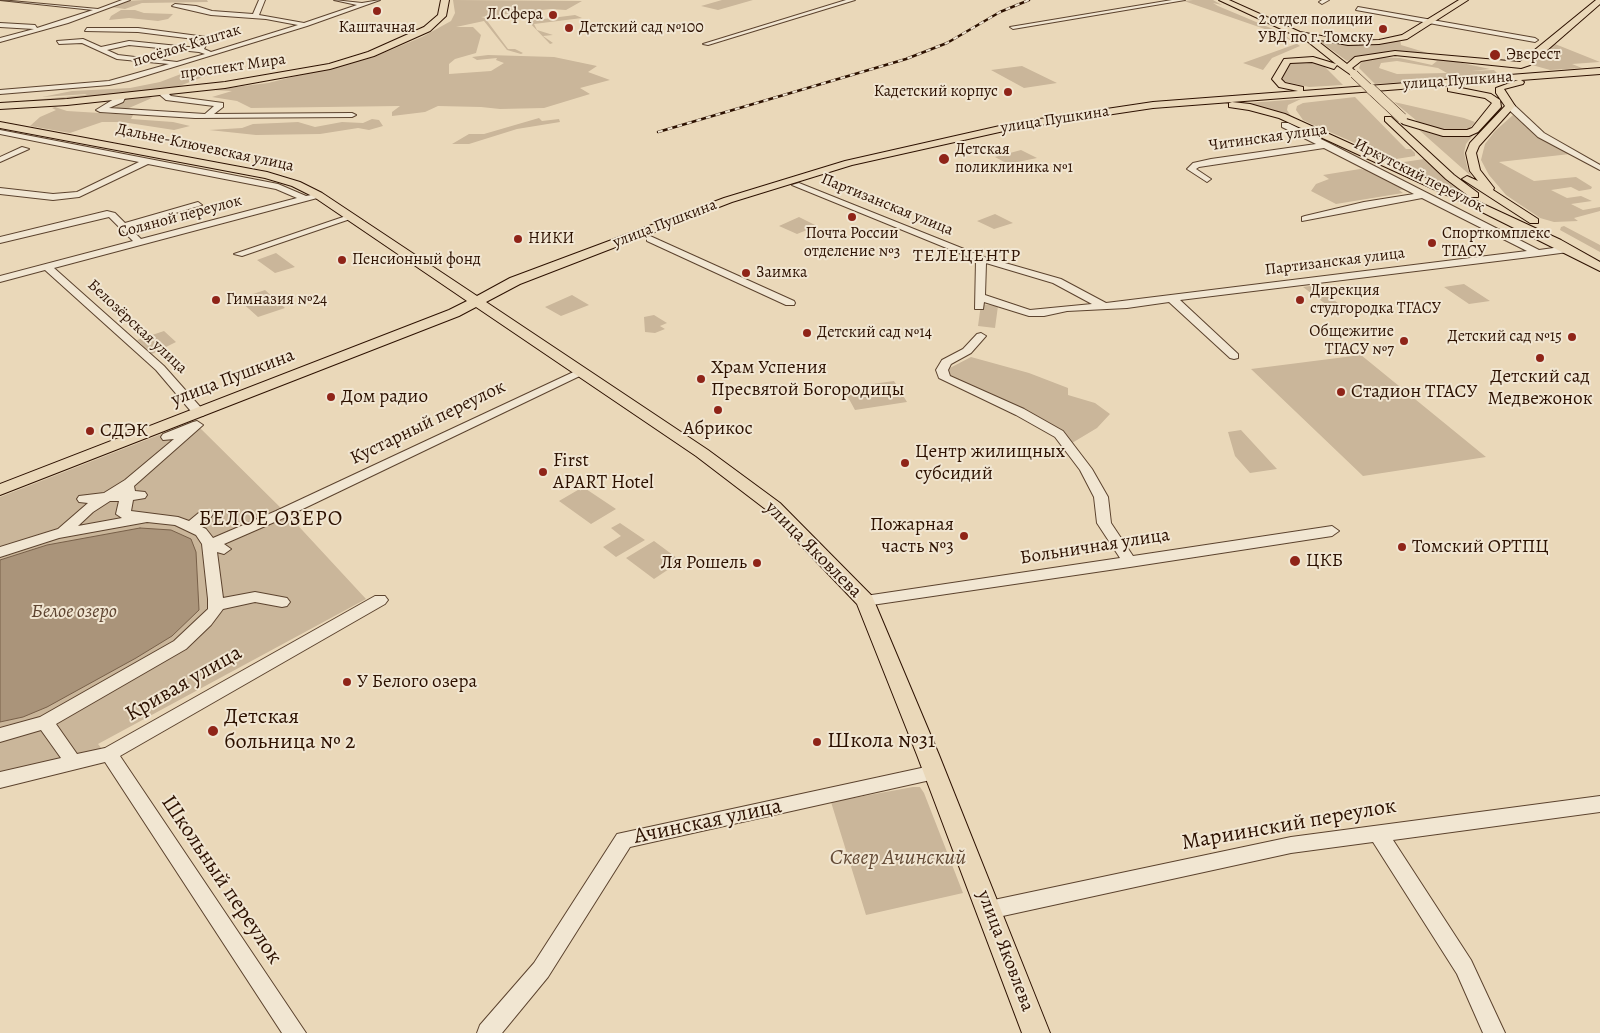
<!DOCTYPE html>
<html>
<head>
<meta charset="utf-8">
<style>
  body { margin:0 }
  canvas { display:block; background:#ead8b9 }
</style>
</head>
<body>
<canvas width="1600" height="1033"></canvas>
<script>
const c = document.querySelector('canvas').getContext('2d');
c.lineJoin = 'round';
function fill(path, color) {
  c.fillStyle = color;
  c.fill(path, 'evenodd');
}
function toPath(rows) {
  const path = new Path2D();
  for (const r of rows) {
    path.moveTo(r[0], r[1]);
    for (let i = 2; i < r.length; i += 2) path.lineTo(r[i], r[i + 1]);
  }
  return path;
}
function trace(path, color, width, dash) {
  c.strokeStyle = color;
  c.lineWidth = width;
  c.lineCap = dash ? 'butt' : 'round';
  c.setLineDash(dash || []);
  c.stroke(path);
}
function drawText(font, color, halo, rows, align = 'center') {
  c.font = font + ' Alegreya,serif';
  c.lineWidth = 4;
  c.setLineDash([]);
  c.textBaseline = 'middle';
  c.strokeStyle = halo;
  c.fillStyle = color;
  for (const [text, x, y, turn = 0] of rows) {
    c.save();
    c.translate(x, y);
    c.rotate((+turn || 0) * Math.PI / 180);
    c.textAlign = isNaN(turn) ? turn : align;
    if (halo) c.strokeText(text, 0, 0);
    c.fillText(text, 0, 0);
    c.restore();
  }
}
fill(toPath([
  [144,0,207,0,208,2,142,3,125,9,110,7,127,1],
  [453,0,582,1,566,10,550,9,481,17,485,18,508,49,515,49,523,53,521,54,507,50,484,21,456,27,473,27,481,35,476,53,455,59,449,64,449,74,491,71,504,63,496,60,497,58,477,60,472,57,488,55,554,57,597,66,588,72,610,80,580,88,590,94,544,108,500,109,481,107,438,106,425,112,392,116,392,112,400,106,251,108,237,101,212,97,232,91,211,90,268,83,376,56,422,37,451,21,455,13],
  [722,0,753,0,718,10,701,6],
  [1193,0,1213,0,1222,5,1213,3,1218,6,1280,32,1300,46,1272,58,1263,70,1243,63,1296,44,1282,35,1184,1],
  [121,10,135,10,144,13,173,14,168,19,158,21,129,18,109,20,111,16],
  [575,15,582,18,534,24,537,30,553,35,543,36,553,43,550,44,528,21],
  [1400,39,1401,45,1431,54,1403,51,1382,53,1360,56,1347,61,1318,40,1337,43],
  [1555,44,1600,62,1572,64,1582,68,1550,70,1532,65],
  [1429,56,1490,69,1472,71,1494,70,1497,73,1490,76,1375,84,1359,68,1361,62,1376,57,1400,58,1432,65,1437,61,1427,59],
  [1397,61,1438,68,1447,73,1397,74,1379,68,1381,63],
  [1308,60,1323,65,1343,85,1309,87,1282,81,1281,78,1290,62],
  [1022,66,1057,83,1024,88,991,70],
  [219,71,174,88,53,100,0,103,85,95,87,94,42,97,72,91,130,88,160,82,181,74,185,75,184,79],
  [147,96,152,98,122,111,108,108,125,98],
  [1355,97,1406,149,1411,149,1415,153,1415,156,1396,159,1371,150,1309,123,1303,120,1296,110,1297,106,1303,103],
  [1301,99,1288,105,1287,110,1291,116,1288,117,1235,104],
  [1394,102,1464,118,1475,122,1469,129,1454,132,1423,126],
  [55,107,67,111,133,115,131,119,173,122,190,126,174,130,122,122,102,122,70,133,30,126,40,117,56,110,52,108],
  [1513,115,1536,135,1570,154,1499,162,1534,181,1576,177,1592,187,1591,189,1579,191,1571,187,1551,190,1567,198,1581,196,1592,201,1571,204,1583,210,1600,207,1600,211,1574,218,1578,221,1554,222,1540,218,1506,195,1489,175,1481,160,1485,144,1495,131],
  [539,118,542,121,559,119,560,122,517,129,469,144,452,144,469,134,484,134],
  [372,119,379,120,383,126,369,130,358,128,320,134,256,135,209,130,242,128,253,124,277,123,298,122,315,127,342,122,363,123],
  [1419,130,1440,134,1475,133,1466,144,1464,153,1468,170,1472,177],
  [1021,150,1037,158,1008,164,995,157],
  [1382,159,1404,162,1424,159,1471,198],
  [1360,169,1367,170,1406,189,1399,190,1403,193,1336,204,1311,191,1316,184,1329,179,1323,175],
  [995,214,1013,223,994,229,977,221],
  [799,217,817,226,797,234,779,226],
  [1564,226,1600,245,1600,252,1560,230,1561,227],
  [276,253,295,267,275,273,257,260],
  [1464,284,1490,301,1469,304,1444,287],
  [1317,285,1325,291,1323,292,1350,312,1340,315,1303,287],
  [265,290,285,308,258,317,238,299],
  [572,295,589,305,561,316,545,307],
  [981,304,998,306,995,328,978,326],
  [654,315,667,323,660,326,665,329,655,333,645,332,644,317],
  [164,331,176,342,152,354,137,340],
  [1361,355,1486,457,1363,476,1251,369],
  [971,357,1029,373,1068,388,1068,395,1095,403,1110,414,1097,428,1072,443,949,377,946,370],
  [894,381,907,402,855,410,843,388],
  [187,424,196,424,291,518,366,599,98,744,102,749,0,774,0,497],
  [1241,430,1277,469,1250,473,1235,456,1228,432],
  [583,487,616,509,591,524,559,501],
  [620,523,645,540,616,557,603,547,621,536,611,528],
  [654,541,681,561,654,579,626,558],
  [913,787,920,787,924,793,963,893,866,915,831,802]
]), '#cab69a');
const water = toPath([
  [140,528,171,530,191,539,196,552,199,610,172,636,136,658,47,707,23,717,0,722,0,560,47,545,140,528]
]);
fill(water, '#aa947a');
trace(water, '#786049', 1);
const minor = toPath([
  [0,0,98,9,122,0,130,0,68,23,0,42,0,38,34,29,0,27,0,23,35,25,37,28,93,10,0,0],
  [259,0,265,0,259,15,304,23,357,5,334,0,362,3,380,0,307,26,128,81,109,85,0,94,0,90,109,81,169,64,117,59,82,43,59,44,57,41,83,39,101,47,129,41,198,48,202,40,138,32,85,31,87,28,138,28,206,37,209,39,204,49,211,52,298,25,266,19,211,15,172,6,175,4,196,6,212,11,253,14,259,0],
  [129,45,199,52,205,54,177,62,118,55,107,50,129,45],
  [846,0,855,0,708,45,703,44,846,0],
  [1172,0,1185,0,1013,29,1010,27,1172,0],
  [1322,0,1329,0,1322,4,1319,2,1322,0],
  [1358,7,1535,38,1538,40,1535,42,1356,10,1358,7],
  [165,90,171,96,223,103,223,107,214,114,352,113,356,115,352,117,195,118,100,112,96,110,122,94,126,96,123,102,109,108,205,114,214,106,166,100,160,95,165,90],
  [1507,104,1513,104,1544,133,1600,165,1600,170,1538,137,1507,108,1507,104],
  [1282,123,1288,123,1329,143,1539,250,1568,246,1573,249,1568,252,1538,256,1180,300,1238,354,1238,358,1234,359,1230,358,1169,302,1127,308,1067,311,1044,316,1029,316,984,302,983,309,975,309,976,260,792,185,799,183,984,257,1061,279,1106,303,1527,251,1422,198,1302,221,1302,217,1305,216,1364,202,1414,194,1324,148,1199,167,1196,169,1211,179,1207,182,1187,169,1193,163,1211,159,1316,144,1282,127,1282,123],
  [986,263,1053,283,1092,304,1030,310,985,295,986,263],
  [0,130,278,184,306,196,321,193,321,197,54,268,164,366,203,410,205,413,203,416,195,416,156,370,45,270,0,282,0,276,133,241,109,217,0,243,0,237,107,211,115,213,125,223,198,202,202,205,129,227,141,239,297,198,276,189,148,164,79,197,53,200,0,194,0,188,53,194,77,192,139,162,0,134,0,130],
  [22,147,29,149,0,162,0,157,22,147],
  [349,215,356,217,242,256,234,254,349,215],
  [650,236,794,301,795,303,794,305,786,305,647,241,647,237,650,236],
  [981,333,986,336,971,353,951,364,948,370,950,376,1024,409,1063,431,1092,469,1108,497,1111,523,1133,556,1332,526,1339,531,1332,536,1130,567,865,606,860,605,857,601,860,597,865,596,1120,558,1097,523,1094,497,1080,470,1055,437,1016,415,939,378,936,370,942,360,963,349,977,334,981,333],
  [582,368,588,371,586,373,286,517,224,544,231,549,224,554,217,552,223,598,255,592,287,598,290,602,287,606,282,607,255,602,223,609,211,625,186,649,56,724,77,754,105,748,375,596,385,596,388,600,385,604,120,756,306,1033,282,1033,105,762,0,788,0,772,61,758,41,730,0,742,0,728,40,717,174,641,208,609,208,599,202,544,196,535,175,525,147,522,59,538,0,557,0,547,58,529,88,503,79,502,77,499,79,496,104,493,125,480,174,439,163,440,161,437,163,434,193,422,197,421,203,425,134,486,135,491,145,492,147,495,145,498,133,500,131,511,178,517,189,521,201,511,211,511,213,514,211,517,200,526,206,529,213,538,276,511,582,368],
  [110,501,119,501,116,514,122,518,78,526,93,512,110,501],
  [935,765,941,767,944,772,941,777,935,779,630,847,548,977,502,1033,477,1033,480,1025,534,963,617,834,935,765],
  [1600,796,1600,812,1393,840,1471,960,1505,1033,1483,1033,1457,974,1373,842,1291,853,989,919,982,917,979,910,982,903,989,901,1291,837,1600,796]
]);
const major = toPath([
  [441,0,449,0,446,16,430,31,374,56,330,69,225,88,67,105,0,109,0,103,67,99,225,82,329,64,368,52,424,27,438,15,441,0],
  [1219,0,1229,0,1300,32,1348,41,1379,40,1402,35,1459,0,1468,0,1407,39,1379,44,1348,45,1315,39,1347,64,1355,57,1395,51,1520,62,1596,0,1600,0,1600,4,1530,65,1521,68,1395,55,1361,61,1352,68,1358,74,1354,77,1337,65,1334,69,1312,62,1290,63,1281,79,1285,83,1303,87,1303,91,1600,68,1600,74,1521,80,1524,82,1523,84,1504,89,1515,106,1479,146,1476,153,1480,170,1494,188,1493,190,1538,219,1538,223,1530,223,1462,179,1467,176,1478,181,1470,171,1466,153,1470,143,1505,106,1496,93,1496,88,1518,80,1153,108,1013,129,852,165,732,202,520,284,486,302,708,450,780,503,872,596,939,755,1050,1033,1022,1033,917,755,857,604,768,511,696,456,476,307,459,316,0,495,0,484,449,310,467,301,314,197,292,186,265,178,0,128,0,122,267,172,300,182,322,193,477,296,510,278,724,198,845,161,1013,123,1153,102,1298,91,1279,87,1272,79,1284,59,1313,57,1336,64,1307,41,1219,0],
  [1451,86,1491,94,1500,100,1501,107,1478,132,1469,136,1443,136,1403,124,1401,122,1406,119,1444,130,1467,130,1472,128,1492,103,1485,98,1448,91,1448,87,1451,86],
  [1232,102,1250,104,1285,114,1470,198,1561,240,1600,262,1600,271,1462,202,1279,118,1249,110,1229,107,1229,103,1232,102],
  [1385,117,1391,117,1454,175,1478,193,1478,197,1470,197,1446,179,1385,121,1385,117]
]);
trace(minor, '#5c432e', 2);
trace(major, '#2d1100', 2);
fill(minor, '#f1e6d2');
fill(major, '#ead8b9');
const rail = toPath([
  [658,132,906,59,947,43,1000,12,1029,0]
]);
trace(rail, '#2d1100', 2.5);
trace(rail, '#f1e6d2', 2, [5]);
const majorBridgeFar1 = toPath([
  [1354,74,1372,91]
]);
const majorBridge = toPath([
  [1371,89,1402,118]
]);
trace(majorBridgeFar1, '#2d1100', 9, []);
trace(majorBridge, '#2d1100', 11, []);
trace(majorBridgeFar1, '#ead8b9', 8);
trace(majorBridge, '#ead8b9', 10);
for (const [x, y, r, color] of [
  [377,11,5,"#8f2418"],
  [553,15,5,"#8f2418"],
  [569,28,5,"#8f2418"],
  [1383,29,5,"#8f2418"],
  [1495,55,6,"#8f2418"],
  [1008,92,5,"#8f2418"],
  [944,159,6,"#8f2418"],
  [852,217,5,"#8f2418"],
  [518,239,5,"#8f2418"],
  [1432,243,5,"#8f2418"],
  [342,260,5,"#8f2418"],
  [746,273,5,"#8f2418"],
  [216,300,5,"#8f2418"],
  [1300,300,5,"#8f2418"],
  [807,333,5,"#8f2418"],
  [1572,337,5,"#8f2418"],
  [1404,341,5,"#8f2418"],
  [1540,358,5,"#8f2418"],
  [701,379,5,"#8f2418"],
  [1341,392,5,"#8f2418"],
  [331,397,5,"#8f2418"],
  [718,410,5,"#8f2418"],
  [90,431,5,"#8f2418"],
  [905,463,5,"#8f2418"],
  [543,472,5,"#8f2418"],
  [964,536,5,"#8f2418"],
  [1402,547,5,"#8f2418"],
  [1295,561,6,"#8f2418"],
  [757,563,5,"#8f2418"],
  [347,682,5,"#8f2418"],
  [213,731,6,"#8f2418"],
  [817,742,5,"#8f2418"]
]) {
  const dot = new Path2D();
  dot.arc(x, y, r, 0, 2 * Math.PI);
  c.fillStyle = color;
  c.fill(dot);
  trace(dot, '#f1e6d2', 2);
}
drawText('16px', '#2d1100', '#f1e6d2', [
  ["Л.Сфера",543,15,"right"],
  ["2 отдел полиции",1373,20,"right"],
  ["УВД по г. Томску",1373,38,"right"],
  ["Каштачная",377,28,"center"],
  ["Детский сад №100",579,28],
  ["Эверест",1506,55],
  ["Кадетский корпус",998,92,"right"],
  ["Детская",955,150],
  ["поликлиника №1",955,168],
  ["Почта России",852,234,"center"],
  ["отделение №3",852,252,"center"],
  ["Спорткомплекс",1442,234],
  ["ТГАСУ",1442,252],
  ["НИКИ",528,239],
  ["Пенсионный фонд",352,260],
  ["Заимка",756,273],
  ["Дирекция",1310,291],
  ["студгородка ТГАСУ",1310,309],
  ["Гимназия №24",226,300],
  ["Общежитие",1394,332,"right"],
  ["ТГАСУ №7",1394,350,"right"],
  ["Детский сад №14",817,333],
  ["Детский сад №15",1562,337,"right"]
], 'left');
drawText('16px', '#2d1100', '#f1e6d2', [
  ["посёлок Каштак",187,46,-17],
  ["проспект Мира",233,67,-8],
  ["улица Пушкина",1458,81,-4],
  ["улица Пушкина",1055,120,-9],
  ["Читинская улица",1268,138,-8],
  ["Дальне-Ключевская улица",205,148,12],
  ["Иркутский переулок",1419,176,27],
  ["Партизанская улица",887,205,22],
  ["Соляной переулок",180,217,-15],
  ["улица Пушкина",665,224,-21],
  ["Партизанская улица",1335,262,-7],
  ["Белозёрская улица",137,327,43]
]);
c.letterSpacing = '1px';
drawText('18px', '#2d1100', '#f1e6d2', [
  ["ТЕЛЕЦЕНТР",967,257]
]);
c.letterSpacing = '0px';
drawText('19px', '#2d1100', '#f1e6d2', [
  ["Храм Успения",711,368],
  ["Пресвятой Богородицы",711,390],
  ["Детский сад",1540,377,"center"],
  ["Медвежонок",1540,399,"center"],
  ["Стадион ТГАСУ",1351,392],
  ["Дом радио",341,397],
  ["Абрикос",718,429,"center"],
  ["СДЭК",100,431],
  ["Центр жилищных",915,452],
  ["субсидий",915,474],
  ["First",553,461],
  ["APART Hotel",553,483],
  ["Пожарная",954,525,"right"],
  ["часть №3",954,547,"right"],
  ["Томский ОРТПЦ",1412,547],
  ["ЦКБ",1306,561],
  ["Ля Рошель",747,563,"right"],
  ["У Белого озера",357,682]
], 'left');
drawText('19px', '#2d1100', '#f1e6d2', [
  ["улица Пушкина",233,378,-21],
  ["Кустарный переулок",428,423,-26],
  ["Больничная улица",1095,547,-9],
  ["улица Яковлева",813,550,45],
  ["улица Яковлева",1005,951,69]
]);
drawText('italic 20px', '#5f4531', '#f1e6d2', [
  ["Белое озеро",74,612]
]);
c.letterSpacing = '1px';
drawText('21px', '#2d1100', '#f1e6d2', [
  ["БЕЛОЕ ОЗЕРО",271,520]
]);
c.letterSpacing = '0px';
drawText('22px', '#2d1100', '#f1e6d2', [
  ["Кривая улица",184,684,-30],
  ["Ачинская улица",708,822,-12],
  ["Мариинский переулок",1289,825,-10],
  ["Школьный переулок",221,880,56]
]);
drawText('22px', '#2d1100', '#f1e6d2', [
  ["Детская",224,718],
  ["больница № 2",224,743],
  ["Школа №31",827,742]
], 'left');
drawText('italic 22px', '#644b36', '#f1e6d2', [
  ["Сквер Ачинский",898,859]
]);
</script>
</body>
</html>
